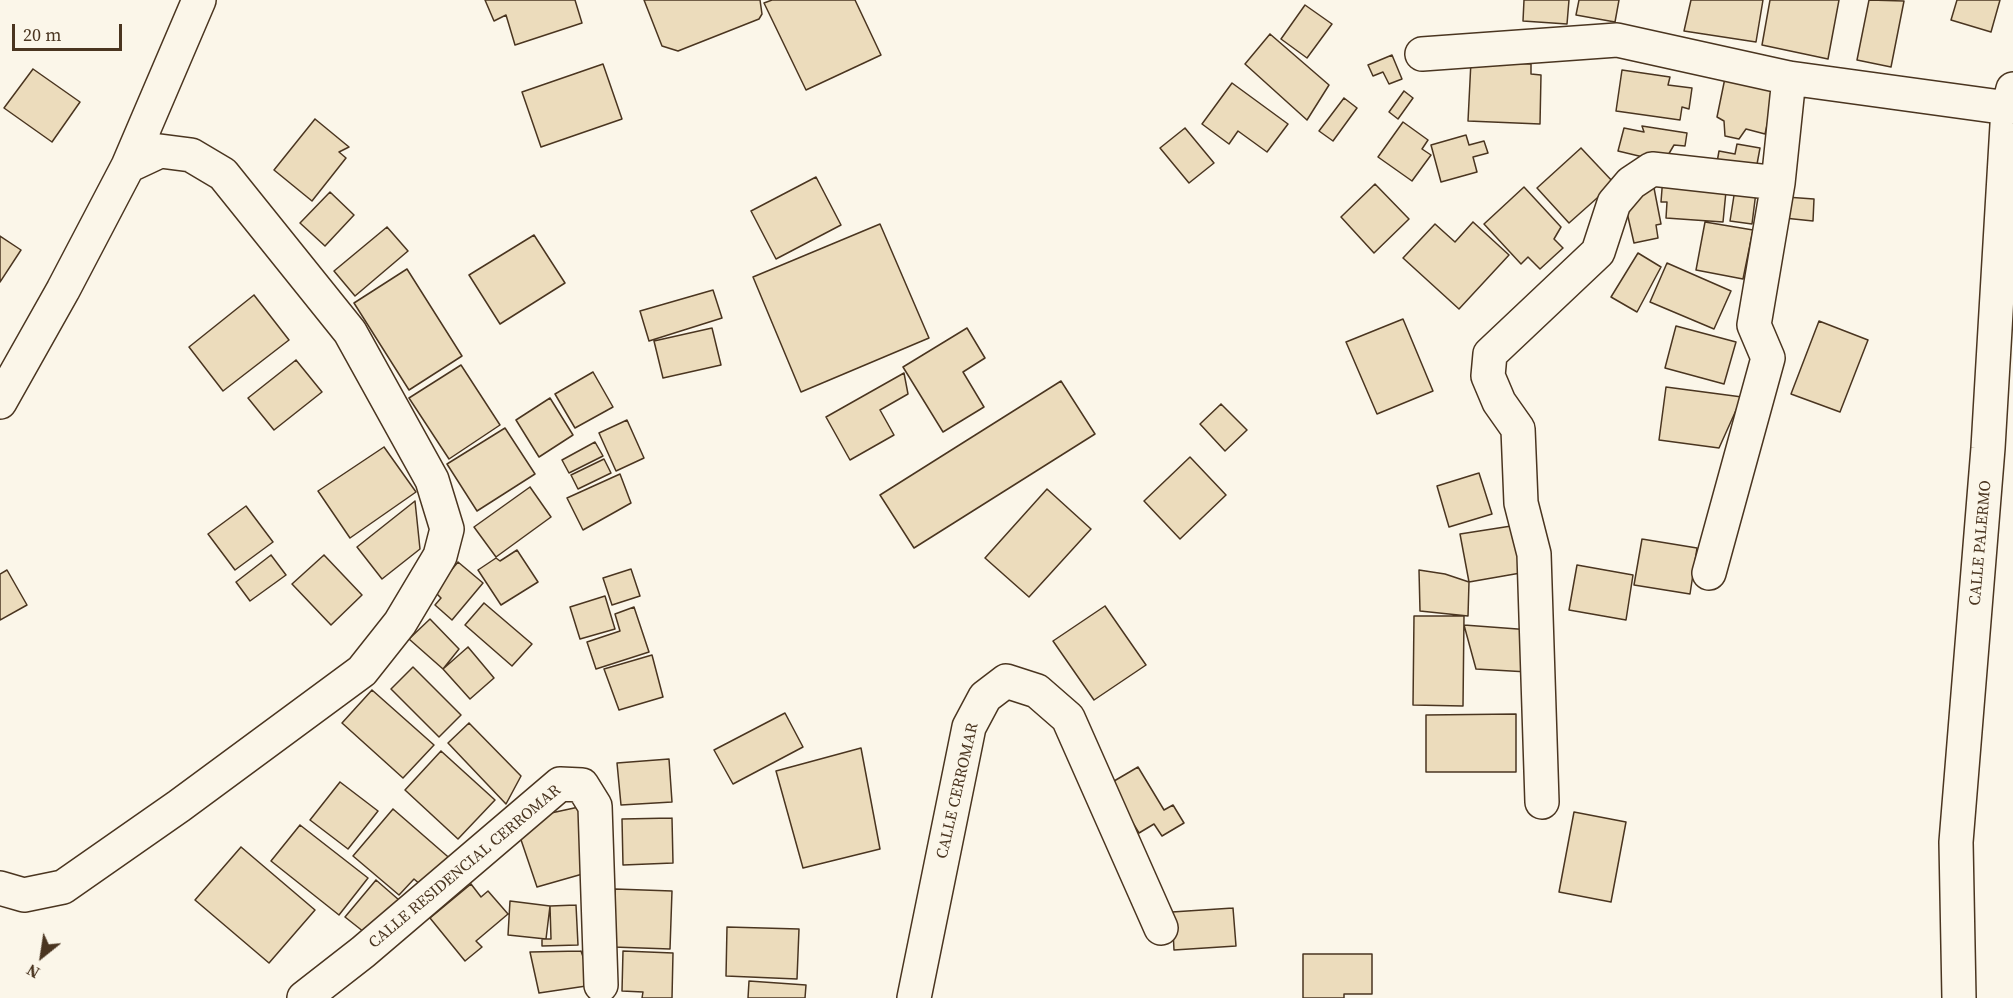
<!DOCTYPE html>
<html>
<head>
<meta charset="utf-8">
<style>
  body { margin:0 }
  #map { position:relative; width:2013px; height:998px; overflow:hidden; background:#fbf6e9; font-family:"Source Serif 4",serif }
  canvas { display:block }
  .north { position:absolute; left:12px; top:926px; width:60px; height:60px; -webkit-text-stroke:4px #fbf6e9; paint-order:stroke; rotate:210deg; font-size:16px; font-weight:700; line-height:24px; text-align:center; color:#4a3520 }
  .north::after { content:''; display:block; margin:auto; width:21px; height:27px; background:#4a3520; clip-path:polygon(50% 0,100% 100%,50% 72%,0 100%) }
  .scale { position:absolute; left:12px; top:24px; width:110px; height:27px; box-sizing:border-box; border:3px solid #4a3520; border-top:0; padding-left:8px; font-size:18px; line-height:21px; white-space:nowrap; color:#4a3520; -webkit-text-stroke:4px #fbf6e9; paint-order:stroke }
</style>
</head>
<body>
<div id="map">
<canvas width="2013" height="998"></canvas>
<div class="north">N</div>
<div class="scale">20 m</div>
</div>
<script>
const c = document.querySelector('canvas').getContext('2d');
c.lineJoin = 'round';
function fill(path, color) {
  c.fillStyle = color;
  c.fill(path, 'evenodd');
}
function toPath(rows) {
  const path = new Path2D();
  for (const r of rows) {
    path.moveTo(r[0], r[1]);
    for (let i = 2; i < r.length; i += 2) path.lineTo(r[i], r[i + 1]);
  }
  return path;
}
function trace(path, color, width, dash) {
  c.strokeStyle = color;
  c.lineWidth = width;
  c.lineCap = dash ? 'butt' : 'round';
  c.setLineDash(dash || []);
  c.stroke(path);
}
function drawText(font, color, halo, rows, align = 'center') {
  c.font = font + ' "Source Serif 4",serif';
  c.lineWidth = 4.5;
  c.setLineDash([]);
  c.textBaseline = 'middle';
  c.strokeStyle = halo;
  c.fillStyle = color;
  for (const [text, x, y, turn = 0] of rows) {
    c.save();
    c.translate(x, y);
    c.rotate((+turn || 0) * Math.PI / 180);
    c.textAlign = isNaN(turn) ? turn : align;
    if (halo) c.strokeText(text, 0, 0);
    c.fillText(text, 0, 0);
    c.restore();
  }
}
const building = toPath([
  [485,0,575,0,582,23,515,45,506,15,494,21,485,0],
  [644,0,760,0,762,14,759,19,678,51,662,46,644,0],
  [772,0,855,0,881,55,806,90,764,3,772,0],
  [1524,0,1569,0,1567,24,1523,21,1524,0],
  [1579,0,1619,0,1615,22,1576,15,1579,0],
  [1691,0,1763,0,1756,42,1684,31,1691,0],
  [1770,0,1839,0,1828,59,1762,45,1770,0],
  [1869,0,1904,1,1891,67,1857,60,1869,0],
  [1957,0,2000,0,1991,32,1951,20,1957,0],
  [1305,5,1332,24,1307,58,1281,39,1305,5],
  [1270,34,1329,85,1307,120,1245,64,1270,34],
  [1392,55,1402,79,1389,84,1383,72,1373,76,1368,65,1392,55],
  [1471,61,1531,64,1531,74,1541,75,1540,124,1468,121,1471,61],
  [603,64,622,119,541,147,522,92,603,64],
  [33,69,80,102,52,142,4,108,33,69],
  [1622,70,1670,77,1668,85,1692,88,1689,109,1682,107,1680,120,1616,111,1622,70],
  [1725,78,1775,90,1765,134,1746,129,1739,139,1725,136,1724,121,1717,117,1725,78],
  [1232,83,1288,124,1267,152,1238,131,1229,144,1202,124,1232,83],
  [1404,91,1413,98,1398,119,1389,112,1404,91],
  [1344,98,1357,108,1333,141,1319,131,1344,98],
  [315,119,349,147,339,152,346,158,312,201,274,170,315,119],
  [1403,122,1428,140,1422,149,1431,155,1412,181,1378,157,1403,122],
  [1642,126,1687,133,1685,146,1674,145,1664,162,1618,151,1624,128,1644,132,1642,126],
  [1185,128,1214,163,1189,183,1160,148,1185,128],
  [1466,135,1469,145,1484,141,1488,153,1473,157,1477,172,1441,182,1431,145,1466,135],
  [1737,144,1760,148,1755,175,1716,168,1719,151,1735,154,1737,144],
  [1581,148,1614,183,1569,223,1537,188,1581,148],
  [1663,176,1727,181,1723,222,1666,218,1667,202,1661,202,1663,176],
  [816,177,841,225,776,259,751,211,816,177],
  [1375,184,1409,219,1374,253,1341,217,1375,184],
  [1524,187,1561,227,1554,239,1563,248,1540,269,1528,257,1521,264,1484,224,1524,187],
  [1654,188,1661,224,1656,225,1658,238,1634,243,1623,195,1654,188],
  [1735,189,1756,192,1752,224,1730,221,1735,189],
  [330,192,354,215,325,246,300,223,330,192],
  [1786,197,1814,199,1813,221,1784,218,1786,197],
  [1473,222,1509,255,1459,309,1403,258,1435,224,1455,242,1473,222],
  [1705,222,1753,230,1743,279,1696,270,1705,222],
  [880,224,929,338,801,392,753,277,880,224],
  [387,227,408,251,355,296,334,271,387,227],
  [534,235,565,283,500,324,469,275,534,235],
  [0,236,21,250,0,282,0,236],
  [1638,253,1661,267,1637,312,1611,297,1638,253],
  [1667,263,1731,291,1714,329,1650,302,1667,263],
  [407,269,462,356,409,390,354,303,407,269],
  [713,290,722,318,649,341,640,311,713,290],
  [254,295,289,340,223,391,189,347,254,295],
  [1403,319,1433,391,1377,414,1346,342,1403,319],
  [1819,321,1868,340,1840,412,1791,394,1819,321],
  [1676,326,1736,342,1724,384,1665,368,1676,326],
  [712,328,721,365,663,378,654,341,712,328],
  [967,328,985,358,963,372,984,407,943,432,903,367,967,328],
  [296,360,322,392,274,430,248,398,296,360],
  [461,365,500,425,449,459,409,398,461,365],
  [593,372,613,407,575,428,555,394,593,372],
  [904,373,908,394,880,410,894,435,850,460,826,417,904,373],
  [1061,381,1095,434,914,548,880,495,1061,381],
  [1666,387,1742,397,1719,448,1659,440,1666,387],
  [550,398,573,435,539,457,516,420,550,398],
  [1221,404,1247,430,1225,451,1200,424,1221,404],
  [627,420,644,458,616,471,599,433,627,420],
  [505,428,535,474,477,511,447,464,505,428],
  [595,442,603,456,569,473,562,460,595,442],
  [384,447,416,492,350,538,318,491,384,447],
  [1190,457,1226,495,1180,539,1144,501,1190,457],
  [604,459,611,473,578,489,571,475,604,459],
  [1479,473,1492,514,1449,527,1437,486,1479,473],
  [620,474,631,503,583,530,567,498,620,474],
  [530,487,551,517,496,557,474,527,530,487],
  [1047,489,1091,529,1029,597,985,558,1047,489],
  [415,501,420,549,382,579,357,547,415,501],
  [246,506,273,542,235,570,208,534,246,506],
  [1524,524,1532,571,1469,582,1460,534,1524,524],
  [1642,539,1697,548,1690,594,1634,585,1642,539],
  [517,550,538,582,501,605,478,570,496,558,500,561,517,550],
  [271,555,286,575,250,601,236,582,271,555],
  [324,555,362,595,331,625,292,584,324,555],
  [458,562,483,583,452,620,435,605,441,598,434,591,458,562],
  [1577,565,1633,575,1626,620,1569,610,1577,565],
  [631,569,640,596,612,605,603,578,631,569],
  [7,570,27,605,0,620,0,574,7,570],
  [1419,570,1445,574,1469,582,1468,616,1420,611,1419,570],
  [605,596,615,629,580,639,570,607,605,596],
  [484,603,532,644,512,666,465,625,484,603],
  [1105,606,1146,665,1094,700,1053,641,1105,606],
  [634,607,649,652,596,669,587,642,620,631,615,614,634,607],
  [1414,616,1464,616,1463,706,1413,705,1414,616],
  [430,619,459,649,443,669,409,639,430,619],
  [1464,625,1531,630,1528,672,1476,669,1464,625],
  [468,647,494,678,470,699,443,669,468,647],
  [652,655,663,697,619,710,604,669,652,655],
  [413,667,461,715,439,737,391,689,413,667],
  [372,690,434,745,403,778,342,723,372,690],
  [785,713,803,747,733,784,714,750,785,713],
  [1516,714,1516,772,1426,772,1426,715,1516,714],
  [469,723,521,776,506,804,448,743,469,723],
  [861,748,880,849,803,868,776,771,861,748],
  [441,751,495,800,458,839,405,790,441,751],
  [669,759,672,802,621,805,617,763,669,759],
  [1138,767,1164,810,1173,805,1184,823,1162,836,1154,824,1139,833,1109,784,1138,767],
  [340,782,378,811,348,849,310,820,340,782],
  [588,805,593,871,537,887,517,828,528,818,588,805],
  [393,809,454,862,429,892,414,879,399,895,353,856,393,809],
  [1574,812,1626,822,1611,902,1559,892,1574,812],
  [672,818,673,863,623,865,622,819,672,818],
  [300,825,368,878,339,915,271,861,300,825],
  [241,847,315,910,269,963,195,900,241,847],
  [376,880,399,900,369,936,345,917,376,880],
  [471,884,481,897,488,891,508,914,476,941,482,947,465,961,430,918,471,884],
  [615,889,672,891,670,949,613,947,615,889],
  [510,901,550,906,546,939,508,935,510,901],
  [576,905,578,945,542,946,542,939,551,939,550,906,576,905],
  [1233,908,1236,946,1174,950,1172,912,1233,908],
  [727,927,799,929,797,979,726,976,727,927],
  [581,951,593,985,539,993,530,952,581,951],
  [623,951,673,953,672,998,642,998,643,992,622,991,623,951],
  [1303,954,1372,954,1372,994,1344,994,1344,998,1303,998,1303,954],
  [749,981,806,985,805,998,748,998,749,981]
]);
fill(building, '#ecdcbc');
trace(building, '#4a3520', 1.5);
const minor = toPath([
  [1422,54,1617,40,1789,78,2008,108],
  [128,166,199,0],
  [0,402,63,290,128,166,160,151,191,155,223,174,350,332,432,480,447,529,440,556,400,623,362,671,179,806,63,887,24,895,0,888],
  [1709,573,1768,358,1754,325,1778,183,1789,78],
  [1542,802,1534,554,1521,503,1518,429,1499,402,1488,376,1490,354,1598,252,1614,203,1631,183,1652,169,1778,183],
  [304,998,363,952,560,784,582,785,595,806,601,985],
  [914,998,969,727,985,697,1006,681,1037,691,1068,718,1161,928],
  [1959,998,1956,842,1988,448,2008,108,2013,89]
]);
trace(minor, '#4a3520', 36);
trace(minor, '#fbf6e9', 33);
drawText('16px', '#4a3520', '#fbf6e9', [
  ["CALLE PALERMO",1981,543,-85],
  ["CALLE CERROMAR",958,791,-77],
  ["CALLE RESIDENCIAL CERROMAR",465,867,-40]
]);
</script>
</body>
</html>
